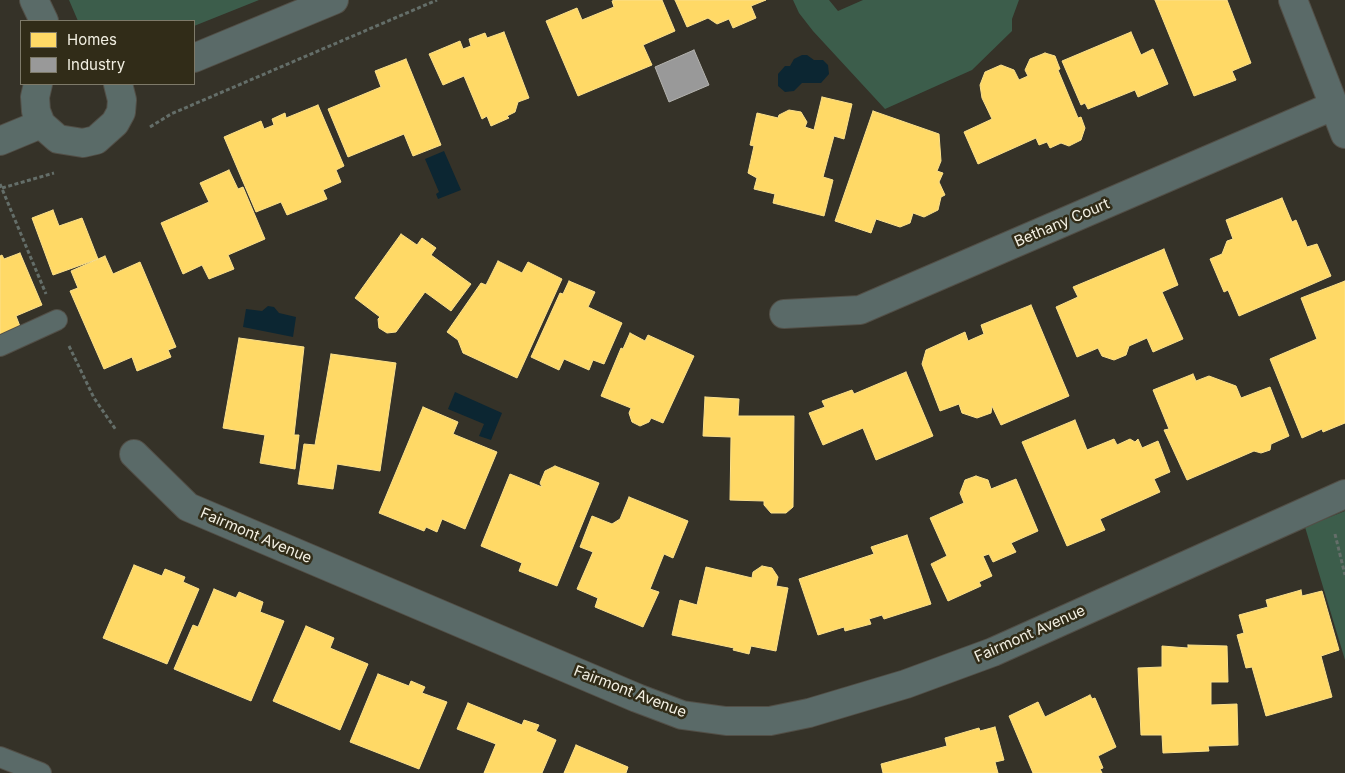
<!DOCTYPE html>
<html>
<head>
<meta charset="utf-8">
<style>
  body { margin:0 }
  #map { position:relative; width:1345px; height:773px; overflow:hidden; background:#353228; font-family:Inter,sans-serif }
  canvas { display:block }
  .legend { position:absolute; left:20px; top:20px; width:175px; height:65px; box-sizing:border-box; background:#312c18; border:1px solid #7e7a69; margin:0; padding:6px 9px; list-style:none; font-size:15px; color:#f2efe2 }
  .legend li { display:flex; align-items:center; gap:10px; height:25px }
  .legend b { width:25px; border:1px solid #7e7a69 }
</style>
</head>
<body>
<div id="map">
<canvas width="1345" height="773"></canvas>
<ul class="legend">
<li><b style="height:14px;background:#ffd966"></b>Homes</li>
<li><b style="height:14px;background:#999"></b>Industry</li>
</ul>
</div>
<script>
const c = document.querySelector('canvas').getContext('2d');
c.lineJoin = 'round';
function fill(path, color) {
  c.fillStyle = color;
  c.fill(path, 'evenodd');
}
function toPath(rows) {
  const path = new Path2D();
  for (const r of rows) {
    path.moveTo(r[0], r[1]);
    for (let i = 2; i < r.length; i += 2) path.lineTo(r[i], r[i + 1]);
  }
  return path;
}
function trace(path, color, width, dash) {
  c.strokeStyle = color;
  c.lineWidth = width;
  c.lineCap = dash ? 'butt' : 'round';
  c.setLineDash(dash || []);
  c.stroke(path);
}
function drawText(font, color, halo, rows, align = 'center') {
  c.font = font + ' Inter,sans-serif';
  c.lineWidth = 5;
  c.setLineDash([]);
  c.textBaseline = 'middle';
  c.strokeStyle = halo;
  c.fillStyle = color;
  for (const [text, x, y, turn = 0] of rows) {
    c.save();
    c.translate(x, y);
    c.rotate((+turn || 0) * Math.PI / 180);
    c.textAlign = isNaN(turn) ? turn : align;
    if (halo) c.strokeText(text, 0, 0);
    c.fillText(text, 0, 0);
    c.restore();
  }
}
fill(toPath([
  [69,0,259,0,194,26,194,21,78,21],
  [793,0,829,0,838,11,863,0,1019,0,1012,19,1012,31,972,70,885,109,813,31,799,13],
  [1345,511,1345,660,1305,527]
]), '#3c5d4b');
fill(toPath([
  [802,55,807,55,814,60,823,60,828,65,829,74,821,83,802,83,794,91,785,92,778,86,778,74,785,66,790,66,794,59],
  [444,151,461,190,438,199,436,194,439,192,425,159],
  [268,306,274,307,279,313,296,317,293,337,243,327,246,309,262,311],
  [455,392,502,413,491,440,479,436,484,424,448,409]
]), '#0c2632');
const homes = toPath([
  [615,0,662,0,675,31,643,45,652,65,578,96,546,21,577,8,582,20,614,7,612,1,615,0],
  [675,0,766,0,751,6,756,18,733,28,729,19,717,24,708,18,687,27,675,0],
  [1155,0,1227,0,1251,63,1232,71,1236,80,1194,96,1155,0],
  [504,32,529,98,518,102,515,112,507,116,509,118,491,126,487,116,482,119,464,76,443,85,429,54,460,41,463,49,471,46,469,39,485,33,487,38,504,32],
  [1131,32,1141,55,1153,49,1168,84,1138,97,1135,90,1088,109,1085,103,1081,105,1062,61,1131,32],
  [1045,53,1055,56,1060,69,1058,70,1078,118,1081,117,1085,128,1081,140,1069,146,1061,143,1050,148,1047,142,1039,145,1036,138,978,164,964,132,992,119,982,98,980,85,985,72,1001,65,1014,70,1019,80,1028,76,1025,70,1030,59,1045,53],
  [406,59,441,145,413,156,404,134,348,157,328,109,381,87,375,71,406,59],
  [822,97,852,104,844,139,834,136,823,177,833,180,824,216,773,203,775,194,754,189,757,178,748,173,754,146,750,145,757,113,778,118,779,115,789,110,801,112,807,122,805,127,814,130,822,97],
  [318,105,344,166,336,170,341,182,323,190,327,199,287,215,281,202,256,212,224,137,261,121,264,129,274,125,272,119,285,113,286,118,318,105],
  [873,111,939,134,941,161,937,171,943,173,939,182,945,195,941,197,938,210,924,217,913,213,910,223,900,227,876,219,871,233,835,221,873,111],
  [229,170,238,189,243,187,265,239,228,255,234,269,209,279,202,265,183,274,161,223,209,202,200,183,229,170],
  [1282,198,1292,222,1296,220,1307,247,1317,244,1331,276,1239,316,1228,290,1224,292,1210,259,1222,254,1227,241,1233,239,1226,220,1282,198],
  [53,210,59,226,82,218,98,259,53,275,32,218,53,210],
  [401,234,417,245,422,238,436,248,431,255,471,284,451,311,425,292,396,332,387,333,379,328,378,319,380,317,355,298,401,234],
  [1164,249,1178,285,1162,292,1183,339,1153,352,1147,338,1129,346,1126,355,1114,360,1102,356,1098,348,1077,357,1056,307,1078,297,1073,287,1164,249],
  [20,253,42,305,16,316,21,329,0,338,0,256,2,255,4,259,20,253],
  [105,256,113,274,140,262,176,347,168,350,171,357,137,371,132,357,104,369,70,291,78,288,71,271,105,256],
  [498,261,522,273,528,262,562,279,517,378,463,353,458,340,447,332,481,283,486,285,498,261],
  [569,281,595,292,588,307,622,323,604,364,593,360,589,370,564,359,559,370,531,357,560,293,563,294,569,281],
  [1345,281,1345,423,1323,432,1322,429,1302,438,1270,359,1317,339,1301,298,1345,281],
  [1031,305,1069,396,1001,425,992,406,991,413,977,418,962,413,959,404,940,411,922,364,926,350,965,332,968,341,984,334,981,325,1031,305],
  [630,333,645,341,648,335,694,356,663,423,651,418,649,422,640,426,632,422,629,413,631,408,601,396,621,348,623,349,630,333],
  [239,338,304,347,294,435,299,435,295,469,260,463,265,435,223,428,239,338],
  [331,354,396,363,380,471,337,464,333,489,298,484,304,444,315,445,331,354],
  [906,372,933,436,876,460,863,428,823,445,809,413,825,407,822,401,852,390,854,394,906,372],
  [1193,374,1196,381,1209,376,1236,386,1241,398,1270,387,1289,436,1271,444,1270,450,1261,453,1254,451,1187,480,1164,430,1169,429,1153,390,1193,374],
  [705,397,739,399,738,416,794,416,793,507,786,513,771,513,764,505,764,501,730,500,731,437,703,436,705,397],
  [423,407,458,422,453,434,497,452,465,529,442,519,437,532,426,527,424,531,379,513,423,407],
  [1075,420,1087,450,1114,439,1117,445,1130,439,1135,442,1138,439,1142,448,1158,441,1170,472,1154,479,1160,492,1100,519,1105,530,1067,546,1022,442,1075,420],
  [555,466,599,483,557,586,519,571,522,563,481,546,510,474,542,487,540,483,545,471,555,466],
  [976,476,988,480,991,489,1016,479,1038,531,1011,543,1016,552,993,562,989,554,983,556,992,576,979,582,981,586,948,601,931,564,947,556,930,518,964,503,960,493,965,480,976,476],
  [629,497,688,521,673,558,664,554,650,589,659,592,643,627,595,607,598,598,577,589,593,552,580,547,592,516,612,524,620,519,629,497],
  [907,535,931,604,884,619,882,615,869,619,871,624,845,631,844,627,818,635,799,579,874,554,871,547,907,535],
  [134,565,162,576,165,569,185,577,183,582,199,589,167,664,103,638,134,565],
  [762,566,772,568,778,577,776,586,788,588,776,651,751,646,749,654,733,650,734,648,672,635,680,600,697,605,706,567,752,578,753,572,762,566],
  [214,589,236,598,239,592,263,602,260,612,284,621,251,701,174,669,193,625,198,627,214,589],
  [1301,590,1302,596,1322,591,1339,650,1321,656,1332,697,1266,716,1252,667,1246,668,1237,635,1244,633,1239,615,1268,607,1266,600,1301,590],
  [306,626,334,638,330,648,368,664,340,730,273,701,306,626],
  [1188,645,1227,646,1228,682,1211,682,1211,705,1237,704,1238,745,1208,746,1209,751,1163,753,1162,735,1141,735,1138,668,1162,667,1162,646,1188,648,1188,645],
  [378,674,409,686,411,681,425,687,422,693,447,702,419,769,350,742,378,674],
  [1090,695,1092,699,1095,698,1116,747,1098,756,1103,768,1100,769,1102,773,1033,773,1009,716,1038,702,1045,717,1090,695],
  [468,703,522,725,524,720,539,725,536,731,556,740,542,773,484,773,496,744,457,729,468,703],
  [995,727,1004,760,995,762,998,773,883,773,881,764,947,746,945,738,979,728,980,731,995,727],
  [576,745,628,767,626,773,564,773,576,745]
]);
fill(homes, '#ffd966');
trace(homes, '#fbe08b', 1);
const industry = toPath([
  [694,50,709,85,669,102,655,67,694,50]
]);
fill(industry, '#999');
trace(industry, '#b4b3af', 1);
const service = toPath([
  [0,346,57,320],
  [0,757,41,773]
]);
const minor = toPath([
  [1293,0,1345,134],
  [784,314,860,310,1333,106],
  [134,454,188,507,637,698,682,715,726,721,770,721,809,713,906,684,993,652,1345,494]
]);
const tertiary = toPath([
  [194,58,334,0]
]);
const secondary = toPath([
  [34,0,44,21],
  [38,84,35,97,36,111,41,124,58,139,83,143,96,140,115,123,121,112,122,100,118,84],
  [0,141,41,124]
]);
trace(service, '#524f47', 22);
trace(minor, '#524f47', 30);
trace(tertiary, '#524f47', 30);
trace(secondary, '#524f47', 30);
trace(toPath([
  [150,127,171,114,437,0],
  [0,184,46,294],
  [2,188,54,173],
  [69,346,94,398,116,430],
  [1335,534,1345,575]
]), '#646e69', 3, [4, 2.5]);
trace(service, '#5a6a68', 20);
trace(minor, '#5a6a68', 28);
trace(tertiary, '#5a6a68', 28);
trace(secondary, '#5a6b68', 28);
drawText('15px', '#f2efe2', '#312c18', [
  ["Bethany Court",1062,223,-23],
  ["Fairmont Avenue",256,536,23],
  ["Fairmont Avenue",1030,634,-24],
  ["Fairmont Avenue",630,692,21]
]);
</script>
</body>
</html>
